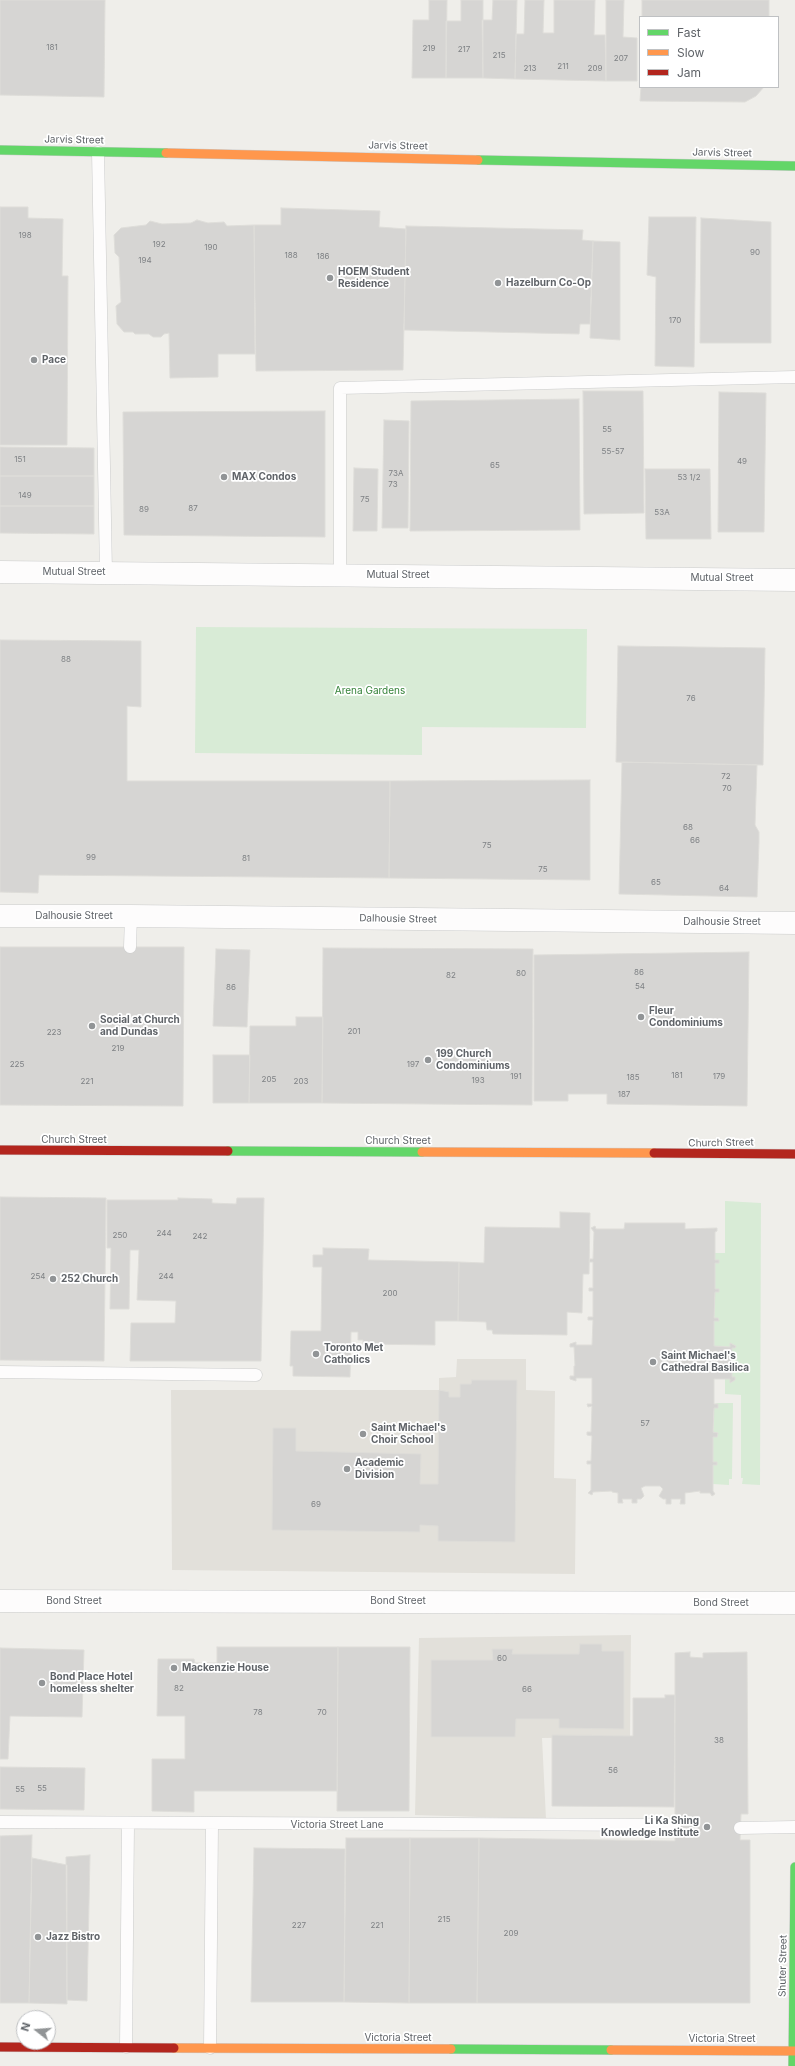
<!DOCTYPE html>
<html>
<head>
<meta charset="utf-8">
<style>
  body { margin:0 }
  #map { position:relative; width:795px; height:2066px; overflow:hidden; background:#efeeea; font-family:Inter,sans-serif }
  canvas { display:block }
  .legend { position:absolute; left:639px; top:16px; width:140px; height:72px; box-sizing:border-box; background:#fff; border:1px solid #bfc1c3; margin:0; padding:5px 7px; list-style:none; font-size:12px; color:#5f6368 }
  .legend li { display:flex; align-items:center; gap:8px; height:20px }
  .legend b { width:20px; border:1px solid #bfc1c3 }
  .north { position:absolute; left:16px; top:2010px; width:40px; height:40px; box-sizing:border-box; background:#fff; border:1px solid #bfc1c3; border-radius:50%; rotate:287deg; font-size:11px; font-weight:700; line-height:16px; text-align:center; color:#5f6368 }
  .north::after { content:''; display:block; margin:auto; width:14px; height:18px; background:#919496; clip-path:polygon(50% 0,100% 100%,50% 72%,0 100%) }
</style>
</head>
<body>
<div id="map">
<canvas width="795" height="2066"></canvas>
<ul class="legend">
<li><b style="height:5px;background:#63d668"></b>Fast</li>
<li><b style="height:5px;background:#ff974d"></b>Slow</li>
<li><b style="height:5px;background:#b3261e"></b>Jam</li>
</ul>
<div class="north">N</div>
</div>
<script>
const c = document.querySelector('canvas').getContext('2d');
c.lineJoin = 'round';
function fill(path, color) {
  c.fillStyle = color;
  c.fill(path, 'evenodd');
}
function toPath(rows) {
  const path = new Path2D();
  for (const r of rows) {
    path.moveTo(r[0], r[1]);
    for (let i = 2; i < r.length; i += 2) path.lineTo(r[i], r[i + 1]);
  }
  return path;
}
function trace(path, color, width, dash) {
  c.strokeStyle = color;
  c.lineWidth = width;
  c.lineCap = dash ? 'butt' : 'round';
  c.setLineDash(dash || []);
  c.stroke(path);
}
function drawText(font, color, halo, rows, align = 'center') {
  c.font = font + ' Inter,sans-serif';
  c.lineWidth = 3.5;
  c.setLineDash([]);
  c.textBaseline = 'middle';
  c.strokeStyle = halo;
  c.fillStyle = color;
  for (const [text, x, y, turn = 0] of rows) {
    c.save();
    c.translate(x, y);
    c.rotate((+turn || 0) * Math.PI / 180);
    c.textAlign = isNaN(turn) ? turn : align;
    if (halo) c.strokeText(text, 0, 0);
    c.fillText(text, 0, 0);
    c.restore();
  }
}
fill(toPath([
  [457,1359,526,1359,526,1390,555,1391,554,1478,576,1479,575,1574,172,1570,171,1390,439,1390,439,1378,456,1377],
  [631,1635,630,1737,542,1738,546,1819,415,1815,419,1638]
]), '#e2e0da');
fill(toPath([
  [196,627,587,629,586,728,422,727,422,755,195,753],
  [725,1201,761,1203,760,1485,742,1484,743,1478,741,1478,741,1395,725,1394,725,1379,730,1379,730,1383,735,1380,735,1377,732,1377,732,1368,731,1367,732,1348,735,1348,736,1346,730,1343,730,1347,714,1346,714,1321,719,1320,718,1318,714,1318,715,1292,719,1292,719,1289,715,1289,715,1263,719,1263,719,1260,715,1260,715,1253,725,1253],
  [714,1403,733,1403,732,1479,729,1479,729,1485,713,1484,713,1465,717,1465,717,1462,713,1462,713,1437,717,1437,718,1433,713,1432,714,1408,718,1408,718,1404]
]), '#d8ebd6');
const building = toPath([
  [0,0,105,0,104,97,0,95,0,0],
  [429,0,447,0,446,78,412,78,413,20,429,20,429,0],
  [461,0,483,0,483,78,446,78,446,21,461,21,461,0],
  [493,0,517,0,515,79,483,78,482,20,492,20,493,0],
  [525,0,544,0,543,33,554,33,554,0,595,0,594,35,605,35,606,81,515,79,516,34,524,34,525,0],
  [606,0,624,0,623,37,637,38,637,81,606,81,606,0],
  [642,0,769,0,769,17,642,17,642,0],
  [641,87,764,87,756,96,745,102,640,101,641,87],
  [0,207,28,207,28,218,63,219,62,276,68,276,67,445,0,445,0,207],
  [281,208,380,211,379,227,406,229,403,370,256,371,254,225,281,225,281,208],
  [649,217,696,217,694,367,655,366,656,277,647,275,649,217],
  [701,218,771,222,771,343,700,343,701,218],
  [197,220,208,223,224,222,227,226,254,225,255,354,218,354,218,377,170,378,169,333,164,334,161,337,153,337,149,334,135,334,133,332,124,332,117,324,116,306,121,302,119,257,115,253,114,235,121,228,146,225,150,221,162,224,191,223,197,220],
  [406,226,583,230,582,240,593,241,590,324,580,324,579,334,404,330,406,226],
  [593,241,620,242,620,340,590,338,593,241],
  [583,391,643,391,644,513,584,514,583,391],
  [719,392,766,393,764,532,718,532,719,392],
  [579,399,580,530,410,531,411,401,579,399],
  [325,411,325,537,124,535,123,412,325,411],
  [384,420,409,421,408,528,382,528,384,420],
  [0,447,94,448,94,476,0,476,0,447],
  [354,468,378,469,377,531,353,531,354,468],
  [645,469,710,469,711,539,646,539,645,469],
  [0,476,94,476,94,506,0,506,0,476],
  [0,506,94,506,94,534,0,533,0,506],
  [0,640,141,641,141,707,127,706,127,781,390,781,389,878,39,875,38,893,0,892,0,640],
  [618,646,765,648,763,765,616,762,618,646],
  [622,762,757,765,755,825,759,832,759,842,757,897,619,894,622,762],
  [590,780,590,880,389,878,390,781,590,780],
  [0,947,184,947,183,1106,0,1105,0,947],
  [323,948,533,949,532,1105,322,1103,323,948],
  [216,949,250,950,247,1027,213,1026,216,949],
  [749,952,747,1106,607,1104,607,1094,568,1094,568,1101,534,1101,534,955,749,952],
  [296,1017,323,1017,322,1103,249,1103,250,1026,296,1026,296,1017],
  [213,1055,250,1055,249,1103,213,1103,213,1055],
  [0,1197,106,1198,104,1361,0,1360,0,1197],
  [178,1198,212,1199,212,1203,236,1204,237,1198,264,1198,261,1361,130,1361,131,1323,175,1323,176,1301,137,1300,139,1250,130,1250,129,1309,110,1309,111,1248,107,1248,107,1200,178,1200,178,1198],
  [560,1212,590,1213,589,1274,583,1274,582,1313,567,1312,567,1335,493,1334,492,1330,487,1330,486,1322,458,1321,459,1262,484,1263,485,1227,560,1228,560,1212],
  [625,1223,685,1223,685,1229,717,1228,717,1231,715,1232,715,1260,719,1260,719,1263,715,1263,715,1289,719,1289,719,1292,715,1292,714,1318,718,1318,719,1321,714,1321,714,1346,730,1347,730,1343,736,1346,735,1348,732,1348,731,1367,732,1367,732,1377,735,1377,735,1380,730,1383,730,1379,714,1379,714,1404,718,1404,718,1408,714,1408,713,1432,718,1433,717,1437,713,1437,713,1462,717,1462,717,1465,713,1465,713,1491,715,1494,712,1496,710,1493,700,1493,700,1491,685,1493,685,1504,680,1504,681,1499,671,1499,671,1504,666,1504,666,1499,663,1499,659,1496,663,1489,660,1486,645,1486,641,1488,644,1496,641,1499,637,1499,637,1503,632,1503,632,1499,622,1499,623,1503,618,1503,618,1493,612,1492,612,1491,593,1492,592,1495,588,1493,591,1490,591,1464,587,1464,587,1461,591,1461,592,1436,587,1435,587,1432,591,1432,592,1406,588,1407,587,1404,592,1404,592,1378,576,1378,576,1381,570,1379,570,1376,574,1376,574,1366,575,1366,574,1347,570,1347,570,1344,576,1342,576,1345,592,1345,593,1320,588,1320,588,1317,593,1317,593,1291,589,1291,589,1288,593,1288,593,1262,589,1262,590,1259,593,1259,594,1232,591,1228,595,1226,596,1229,624,1229,625,1223],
  [323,1248,369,1249,368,1260,459,1262,458,1321,435,1321,435,1345,363,1344,363,1340,358,1340,358,1332,351,1332,350,1377,293,1376,293,1366,290,1366,291,1331,321,1331,322,1267,313,1267,313,1255,323,1255,323,1248],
  [472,1380,517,1380,515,1542,438,1541,438,1526,420,1525,420,1532,272,1530,273,1428,296,1428,296,1451,421,1454,420,1484,438,1484,439,1390,449,1392,449,1397,460,1397,460,1384,471,1384,472,1380],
  [580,1644,602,1644,602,1651,624,1651,624,1729,559,1728,559,1719,516,1719,515,1737,431,1737,431,1660,493,1660,492,1649,513,1649,512,1654,579,1654,580,1644],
  [217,1647,338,1647,337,1791,194,1791,194,1812,152,1811,152,1759,185,1759,185,1716,157,1716,158,1659,194,1659,195,1663,217,1663,217,1647],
  [338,1647,410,1647,409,1811,337,1811,338,1647],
  [0,1648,84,1650,82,1717,10,1716,8,1759,0,1759,0,1648],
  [690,1652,690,1657,703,1658,703,1653,747,1652,748,1814,741,1814,740,1840,750,1840,750,2003,477,2003,479,1838,675,1841,675,1653,690,1652],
  [665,1695,675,1695,674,1807,552,1806,552,1735,633,1736,633,1698,665,1698,665,1695],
  [0,1767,85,1768,84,1810,0,1809,0,1767],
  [32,1835,29,2003,0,2003,0,1836,32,1835],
  [346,1838,410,1838,409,2003,344,2002,346,1838],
  [410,1838,479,1838,477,2003,409,2003,410,1838],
  [254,1848,345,1849,344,2002,251,2002,254,1848],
  [90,1855,87,2001,67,2000,66,1857,90,1855],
  [32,1858,67,1865,67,2004,29,2003,32,1858]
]);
fill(building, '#d6d5d3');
trace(building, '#deddd9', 1);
const lane = toPath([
  [98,152,106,572],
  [340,575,340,388,795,377],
  [130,947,131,916],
  [0,1372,256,1375],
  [0,1822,675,1825],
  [740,1828,795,1827],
  [126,2047,128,1824],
  [210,2048,212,1825]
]);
const street = toPath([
  [0,572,795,580],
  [0,916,131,916,795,923],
  [0,1601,795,1603]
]);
const fast = toPath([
  [0,150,166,153],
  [478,160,795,166],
  [228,1151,422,1152],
  [451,2049,611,2050],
  [793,2066,795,1867]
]);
const slow = toPath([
  [166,153,478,160],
  [422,1152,654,1153],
  [174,2048,451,2049],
  [611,2050,795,2051]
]);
const jam = toPath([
  [0,1150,228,1151],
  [654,1153,795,1154],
  [0,2047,174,2048]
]);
trace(lane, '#cbcccc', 13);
trace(street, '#cbcccc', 23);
trace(fast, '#cacacb', 10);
trace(slow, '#cacacb', 10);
trace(jam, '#cacacb', 10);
trace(lane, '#fdfcfc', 12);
trace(street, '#fdfcfc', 22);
trace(fast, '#63d668', 9);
trace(slow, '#ff974d', 9);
trace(jam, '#b3261e', 9);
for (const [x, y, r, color] of [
  [330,278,4,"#919496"],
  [498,283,4,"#919496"],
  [34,360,4,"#919496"],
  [224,477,4,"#919496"],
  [641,1017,4,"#919496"],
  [92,1026,4,"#919496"],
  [428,1060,4,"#919496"],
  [53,1279,4,"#919496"],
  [316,1354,4,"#919496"],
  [653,1362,4,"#919496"],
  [363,1434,4,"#919496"],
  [347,1469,4,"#919496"],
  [174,1668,4,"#919496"],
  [42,1683,4,"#919496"],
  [707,1827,4,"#919496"],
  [38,1937,4,"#919496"]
]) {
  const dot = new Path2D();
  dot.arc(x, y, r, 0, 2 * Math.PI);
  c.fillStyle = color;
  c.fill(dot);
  trace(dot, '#fff', 1.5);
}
drawText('8px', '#7e8184', null, [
  ["181",52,48],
  ["219",429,49],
  ["217",464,50],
  ["215",499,56],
  ["207",621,59],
  ["211",563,67],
  ["213",530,69],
  ["209",595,69],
  ["198",25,236],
  ["192",159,245],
  ["190",211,248],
  ["90",755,253],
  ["188",291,256],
  ["186",323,257],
  ["194",145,261],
  ["170",675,321],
  ["55",607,430],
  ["55-57",613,452],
  ["151",20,460],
  ["49",742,462],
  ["65",495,466],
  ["73A",396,474],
  ["53 1/2",689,478],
  ["73",393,485],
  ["149",25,496],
  ["75",365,500],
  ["87",193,509],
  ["89",144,510],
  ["53A",662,513],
  ["88",66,660],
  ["76",691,699],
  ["72",726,777],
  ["70",727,789],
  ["68",688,828],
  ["66",695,841],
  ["75",487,846],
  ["99",91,858],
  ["81",246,859],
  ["75",543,870],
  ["65",656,883],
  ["64",724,889],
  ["86",639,973],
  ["80",521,974],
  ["82",451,976],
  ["54",640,987],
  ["86",231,988],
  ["201",354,1032],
  ["223",54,1033],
  ["219",118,1049],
  ["225",17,1065],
  ["197",413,1065],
  ["181",677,1076],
  ["191",516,1077],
  ["179",719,1077],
  ["185",633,1078],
  ["205",269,1080],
  ["193",478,1081],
  ["221",87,1082],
  ["203",301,1082],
  ["187",624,1095],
  ["244",164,1234],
  ["250",120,1236],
  ["242",200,1237],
  ["254",38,1277],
  ["244",166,1277],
  ["200",390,1294],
  ["57",645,1424],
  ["69",316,1505],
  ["60",502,1659],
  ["82",179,1689],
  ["66",527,1690],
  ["78",258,1713],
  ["70",322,1713],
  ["38",719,1741],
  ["56",613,1771],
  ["55",42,1789],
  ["55",20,1790],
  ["215",444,1920],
  ["227",299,1926],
  ["221",377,1926],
  ["209",511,1934]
]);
drawText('10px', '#5f6368', '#fff', [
  ["Jarvis Street",74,140,1],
  ["Jarvis Street",398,146,1],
  ["Jarvis Street",722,153,1],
  ["Mutual Street",74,572],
  ["Mutual Street",398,575],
  ["Mutual Street",722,578],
  ["Dalhousie Street",74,916],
  ["Dalhousie Street",398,919,1],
  ["Dalhousie Street",722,922],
  ["Church Street",74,1140],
  ["Church Street",398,1141],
  ["Church Street",721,1143,-1],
  ["Bond Street",74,1601],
  ["Bond Street",398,1601],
  ["Bond Street",721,1603],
  ["Victoria Street Lane",337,1825],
  ["Shuter Street",783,1966,-89],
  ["Victoria Street",398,2038],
  ["Victoria Street",722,2039]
]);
drawText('bold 10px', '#5f6368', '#fff', [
  ["HOEM Student",338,272],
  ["Residence",338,284],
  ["Hazelburn Co-Op",506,283],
  ["Pace",42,360],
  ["MAX Condos",232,477],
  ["Fleur",649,1011],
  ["Condominiums",649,1023],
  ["Social at Church",100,1020],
  ["and Dundas",100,1032],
  ["199 Church",436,1054],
  ["Condominiums",436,1066],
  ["252 Church",61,1279],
  ["Toronto Met",324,1348],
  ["Catholics",324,1360],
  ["Saint Michael's",661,1356],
  ["Cathedral Basilica",661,1368],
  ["Saint Michael's",371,1428],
  ["Choir School",371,1440],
  ["Academic",355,1463],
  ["Division",355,1475],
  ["Mackenzie House",182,1668],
  ["Bond Place Hotel",50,1677],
  ["homeless shelter",50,1689],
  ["Li Ka Shing",699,1821,"right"],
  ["Knowledge Institute",699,1833,"right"],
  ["Jazz Bistro",46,1937]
], 'left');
drawText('10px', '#348238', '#fff', [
  ["Arena Gardens",370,691]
]);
</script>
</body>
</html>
